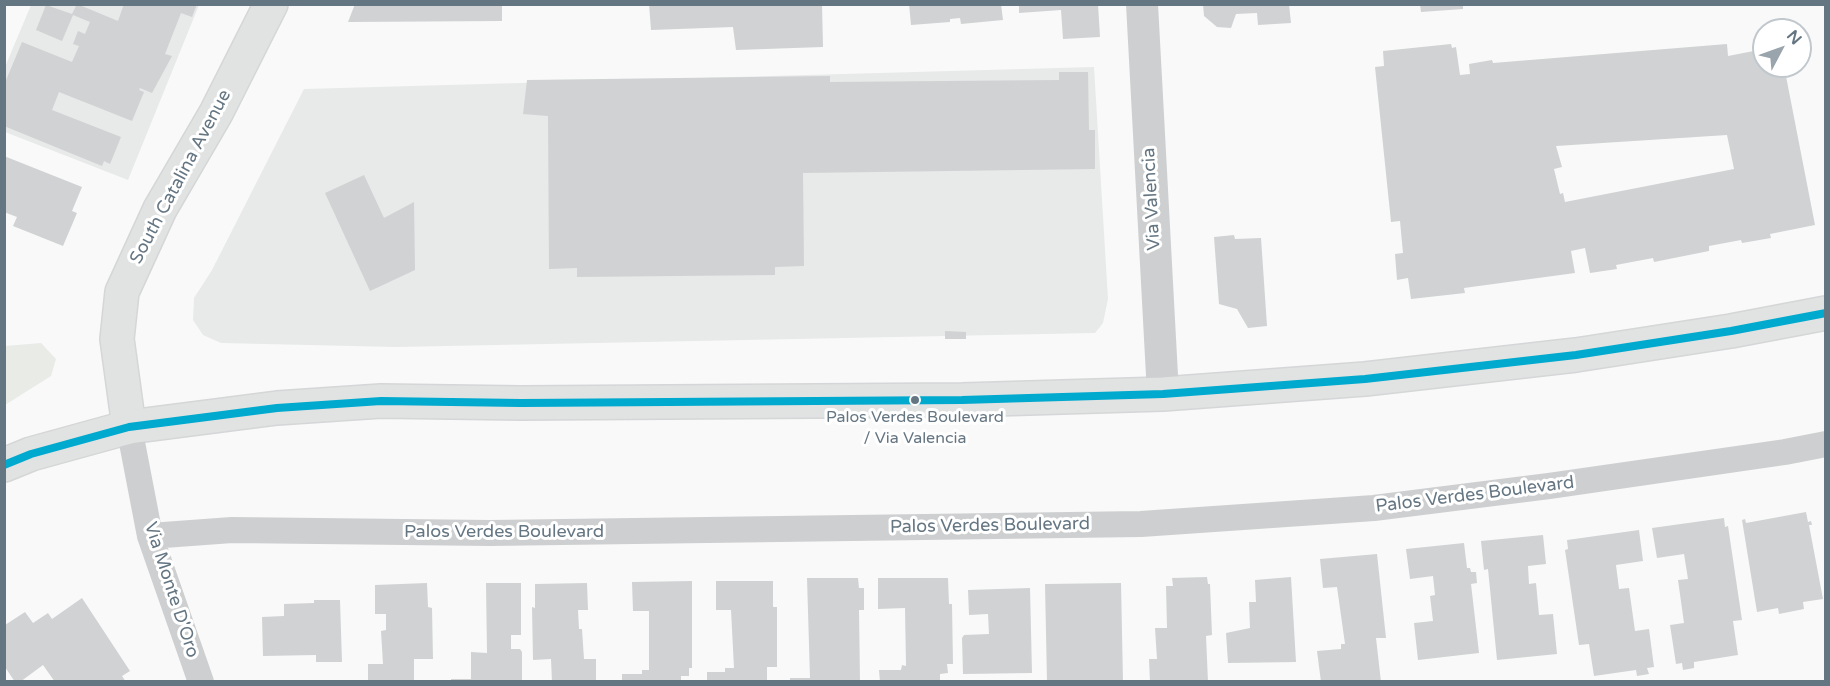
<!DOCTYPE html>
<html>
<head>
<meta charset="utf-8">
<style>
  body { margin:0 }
  #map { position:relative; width:1830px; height:686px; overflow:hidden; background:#f9f9f9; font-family:"Varela Round",sans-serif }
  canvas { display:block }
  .frame { position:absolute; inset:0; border:6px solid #657683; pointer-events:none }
  .north { position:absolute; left:1752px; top:18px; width:60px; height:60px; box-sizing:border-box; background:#fff; border:2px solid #c1c8cd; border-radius:50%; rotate:49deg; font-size:16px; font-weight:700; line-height:24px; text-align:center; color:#657683 }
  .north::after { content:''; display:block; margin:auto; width:21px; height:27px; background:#99a4ac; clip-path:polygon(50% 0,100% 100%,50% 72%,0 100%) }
</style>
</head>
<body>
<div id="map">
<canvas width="1830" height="686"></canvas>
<div class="frame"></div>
<div class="north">N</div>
</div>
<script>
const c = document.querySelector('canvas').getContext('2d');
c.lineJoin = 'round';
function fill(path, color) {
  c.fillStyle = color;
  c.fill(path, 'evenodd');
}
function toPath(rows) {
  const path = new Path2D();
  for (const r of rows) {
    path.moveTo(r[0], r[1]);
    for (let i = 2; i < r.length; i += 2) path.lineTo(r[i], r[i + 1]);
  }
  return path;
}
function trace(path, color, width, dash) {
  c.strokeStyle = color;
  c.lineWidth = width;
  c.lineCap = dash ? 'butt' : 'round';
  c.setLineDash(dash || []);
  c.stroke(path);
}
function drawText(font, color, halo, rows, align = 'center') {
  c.font = font + ' "Varela Round",sans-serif';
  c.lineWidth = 6;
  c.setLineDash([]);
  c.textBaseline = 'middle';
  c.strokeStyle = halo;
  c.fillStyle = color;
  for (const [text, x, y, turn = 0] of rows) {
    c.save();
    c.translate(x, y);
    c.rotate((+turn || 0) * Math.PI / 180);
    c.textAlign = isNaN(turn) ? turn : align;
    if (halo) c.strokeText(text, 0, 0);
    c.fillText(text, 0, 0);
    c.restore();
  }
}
fill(toPath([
  [31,5,199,5,128,180,5,132,5,67],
  [1094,67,1108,299,1103,323,1095,333,396,347,221,343,203,335,193,320,194,298,212,270,304,89]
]), '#e8e9e9');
fill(toPath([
  [41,343,56,359,51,376,5,405,5,346]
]), '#e8ebe6');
fill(toPath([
  [77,4,118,21,124,4,197,4,192,17,181,13,165,54,172,56,152,93,140,88,139,90,144,92,132,121,59,92,52,110,121,137,110,164,104,161,102,166,4,126,4,85,22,42,72,62,79,46,73,44,78,31,85,34,90,22,73,15,62,41,36,30,46,5,72,14],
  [355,4,502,4,502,21,348,22],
  [649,4,822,4,823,47,736,50,733,27,651,30],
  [909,4,1001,4,1003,20,961,24,960,18,950,19,950,22,911,25],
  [1019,4,1098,4,1100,37,1063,39,1061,10,1019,13],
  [1203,4,1289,4,1291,23,1258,25,1257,13,1236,14,1231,28,1217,27,1204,16],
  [1420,4,1463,4,1463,9,1421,12],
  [1451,44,1452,48,1456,47,1460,75,1470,74,1469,64,1492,60,1493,63,1727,44,1728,56,1764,49,1764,66,1784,66,1815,225,1770,234,1771,238,1742,243,1741,240,1709,246,1709,251,1654,262,1653,258,1616,265,1617,269,1590,273,1585,248,1571,251,1575,273,1464,288,1465,293,1411,299,1408,278,1397,280,1395,254,1403,253,1400,221,1391,222,1375,67,1384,66,1383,51],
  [1727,135,1734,169,1565,202,1563,193,1560,194,1554,169,1562,167,1556,146],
  [1059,72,1088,72,1089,130,1095,130,1095,169,803,173,804,266,775,267,775,275,577,277,577,268,549,269,548,116,523,114,527,80,830,76,830,82,1059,80],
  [4,156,82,187,72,211,77,213,63,246,13,226,17,217,4,212],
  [364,175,384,218,414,202,415,270,370,291,325,193],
  [1234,235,1235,239,1261,238,1267,326,1248,328,1237,309,1219,304,1214,237],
  [945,331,966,332,966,339,945,339],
  [1806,512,1808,522,1811,521,1812,525,1809,525,1823,599,1803,602,1804,609,1779,614,1778,608,1757,612,1742,520,1745,519,1746,523],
  [1724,518,1725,527,1728,526,1742,620,1733,621,1738,655,1694,662,1694,668,1683,670,1682,663,1676,664,1670,625,1684,623,1678,580,1688,579,1684,554,1657,558,1652,528],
  [1639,530,1643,561,1616,565,1619,589,1629,588,1635,631,1649,629,1654,667,1647,668,1649,674,1637,676,1636,670,1594,676,1589,644,1579,645,1565,550,1568,549,1567,540],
  [1543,535,1546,564,1528,566,1529,584,1536,583,1539,615,1553,614,1557,654,1497,660,1488,569,1484,570,1481,541],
  [1464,543,1467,568,1470,568,1471,572,1476,572,1477,583,1471,584,1479,653,1418,660,1414,623,1433,621,1430,596,1435,595,1433,576,1410,579,1406,549],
  [1377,554,1386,638,1376,638,1381,682,1321,682,1317,651,1341,649,1341,644,1345,644,1337,587,1323,588,1320,559],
  [1207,577,1208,584,1210,584,1212,635,1206,636,1208,682,1150,682,1149,659,1157,659,1155,628,1167,628,1166,586,1173,586,1172,578],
  [1291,577,1296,662,1228,663,1226,633,1250,628,1249,602,1256,602,1255,580],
  [807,578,858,578,859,588,864,588,864,610,859,610,860,682,790,682,790,678,810,678],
  [878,578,948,578,949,604,952,604,953,664,947,664,948,673,940,674,940,682,880,682,879,670,901,670,902,665,906,666,905,608,878,609],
  [692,581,692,668,689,668,689,676,681,676,681,682,622,682,622,674,642,674,642,670,649,670,649,611,633,611,632,582],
  [716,581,773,581,773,607,777,607,777,667,767,667,767,682,707,682,707,672,725,672,725,668,734,668,731,610,716,610],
  [427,583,428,607,432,608,433,659,414,659,414,682,368,682,368,664,383,664,381,631,386,630,386,614,375,614,375,585],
  [486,583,521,583,521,635,511,635,511,649,520,649,522,652,522,682,451,682,451,679,471,679,471,652,487,653],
  [587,583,588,610,578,610,579,629,582,629,584,659,596,659,596,682,552,682,551,659,533,660,532,607,535,608,535,584],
  [1121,583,1123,682,1047,682,1045,584],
  [1030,588,1032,673,963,674,962,638,964,635,989,634,988,614,969,615,968,590],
  [82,598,130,671,122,676,126,682,55,682,43,665,20,682,15,682,5,667,5,625,25,612,33,623,48,613,52,619],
  [314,600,340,600,342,662,316,662,316,655,263,656,262,617,284,616,284,604,314,603]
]), '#d0d2d3');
const secondary = toPath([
  [129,427,117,339,122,292,160,209,216,113,271,4]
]);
const primary = toPath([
  [4,465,31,454,129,427,277,408,381,401,521,403,962,400,1163,394,1365,379,1576,355,1731,331,1826,313]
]);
trace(secondary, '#d5d6d7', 36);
trace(primary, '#d5d6d7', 36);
trace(toPath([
  [129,427,150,536,201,682],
  [150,536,232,530,490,533,1141,524,1374,508,1549,486,1785,452,1826,444]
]), '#cecfd0', 26);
trace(toPath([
  [1142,4,1163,394]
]), '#cecfd0', 32);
trace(secondary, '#e1e2e2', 33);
trace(primary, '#e1e2e2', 33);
trace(toPath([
  [4,465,31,454,129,427,277,408,381,401,521,403,962,400,1163,394,1365,379,1576,355,1731,331,1826,313]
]), '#00a9ce', 8);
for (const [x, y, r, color] of [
  [915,400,5,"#657683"]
]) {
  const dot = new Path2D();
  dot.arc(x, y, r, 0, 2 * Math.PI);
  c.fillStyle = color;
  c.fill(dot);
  trace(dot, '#fff', 2);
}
drawText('16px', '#657683', '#fff', [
  ["Palos Verdes Boulevard",915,418],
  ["/ Via Valencia",915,439]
]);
drawText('18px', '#657683', '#fff', [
  ["South Catalina Avenue",181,177,-62],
  ["Via Valencia",1152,199,-93],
  ["Palos Verdes Boulevard",1475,495,-7],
  ["Palos Verdes Boulevard",990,526,-1],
  ["Palos Verdes Boulevard",504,532],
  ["Via Monte D'Oro",171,590,72]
]);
</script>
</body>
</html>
